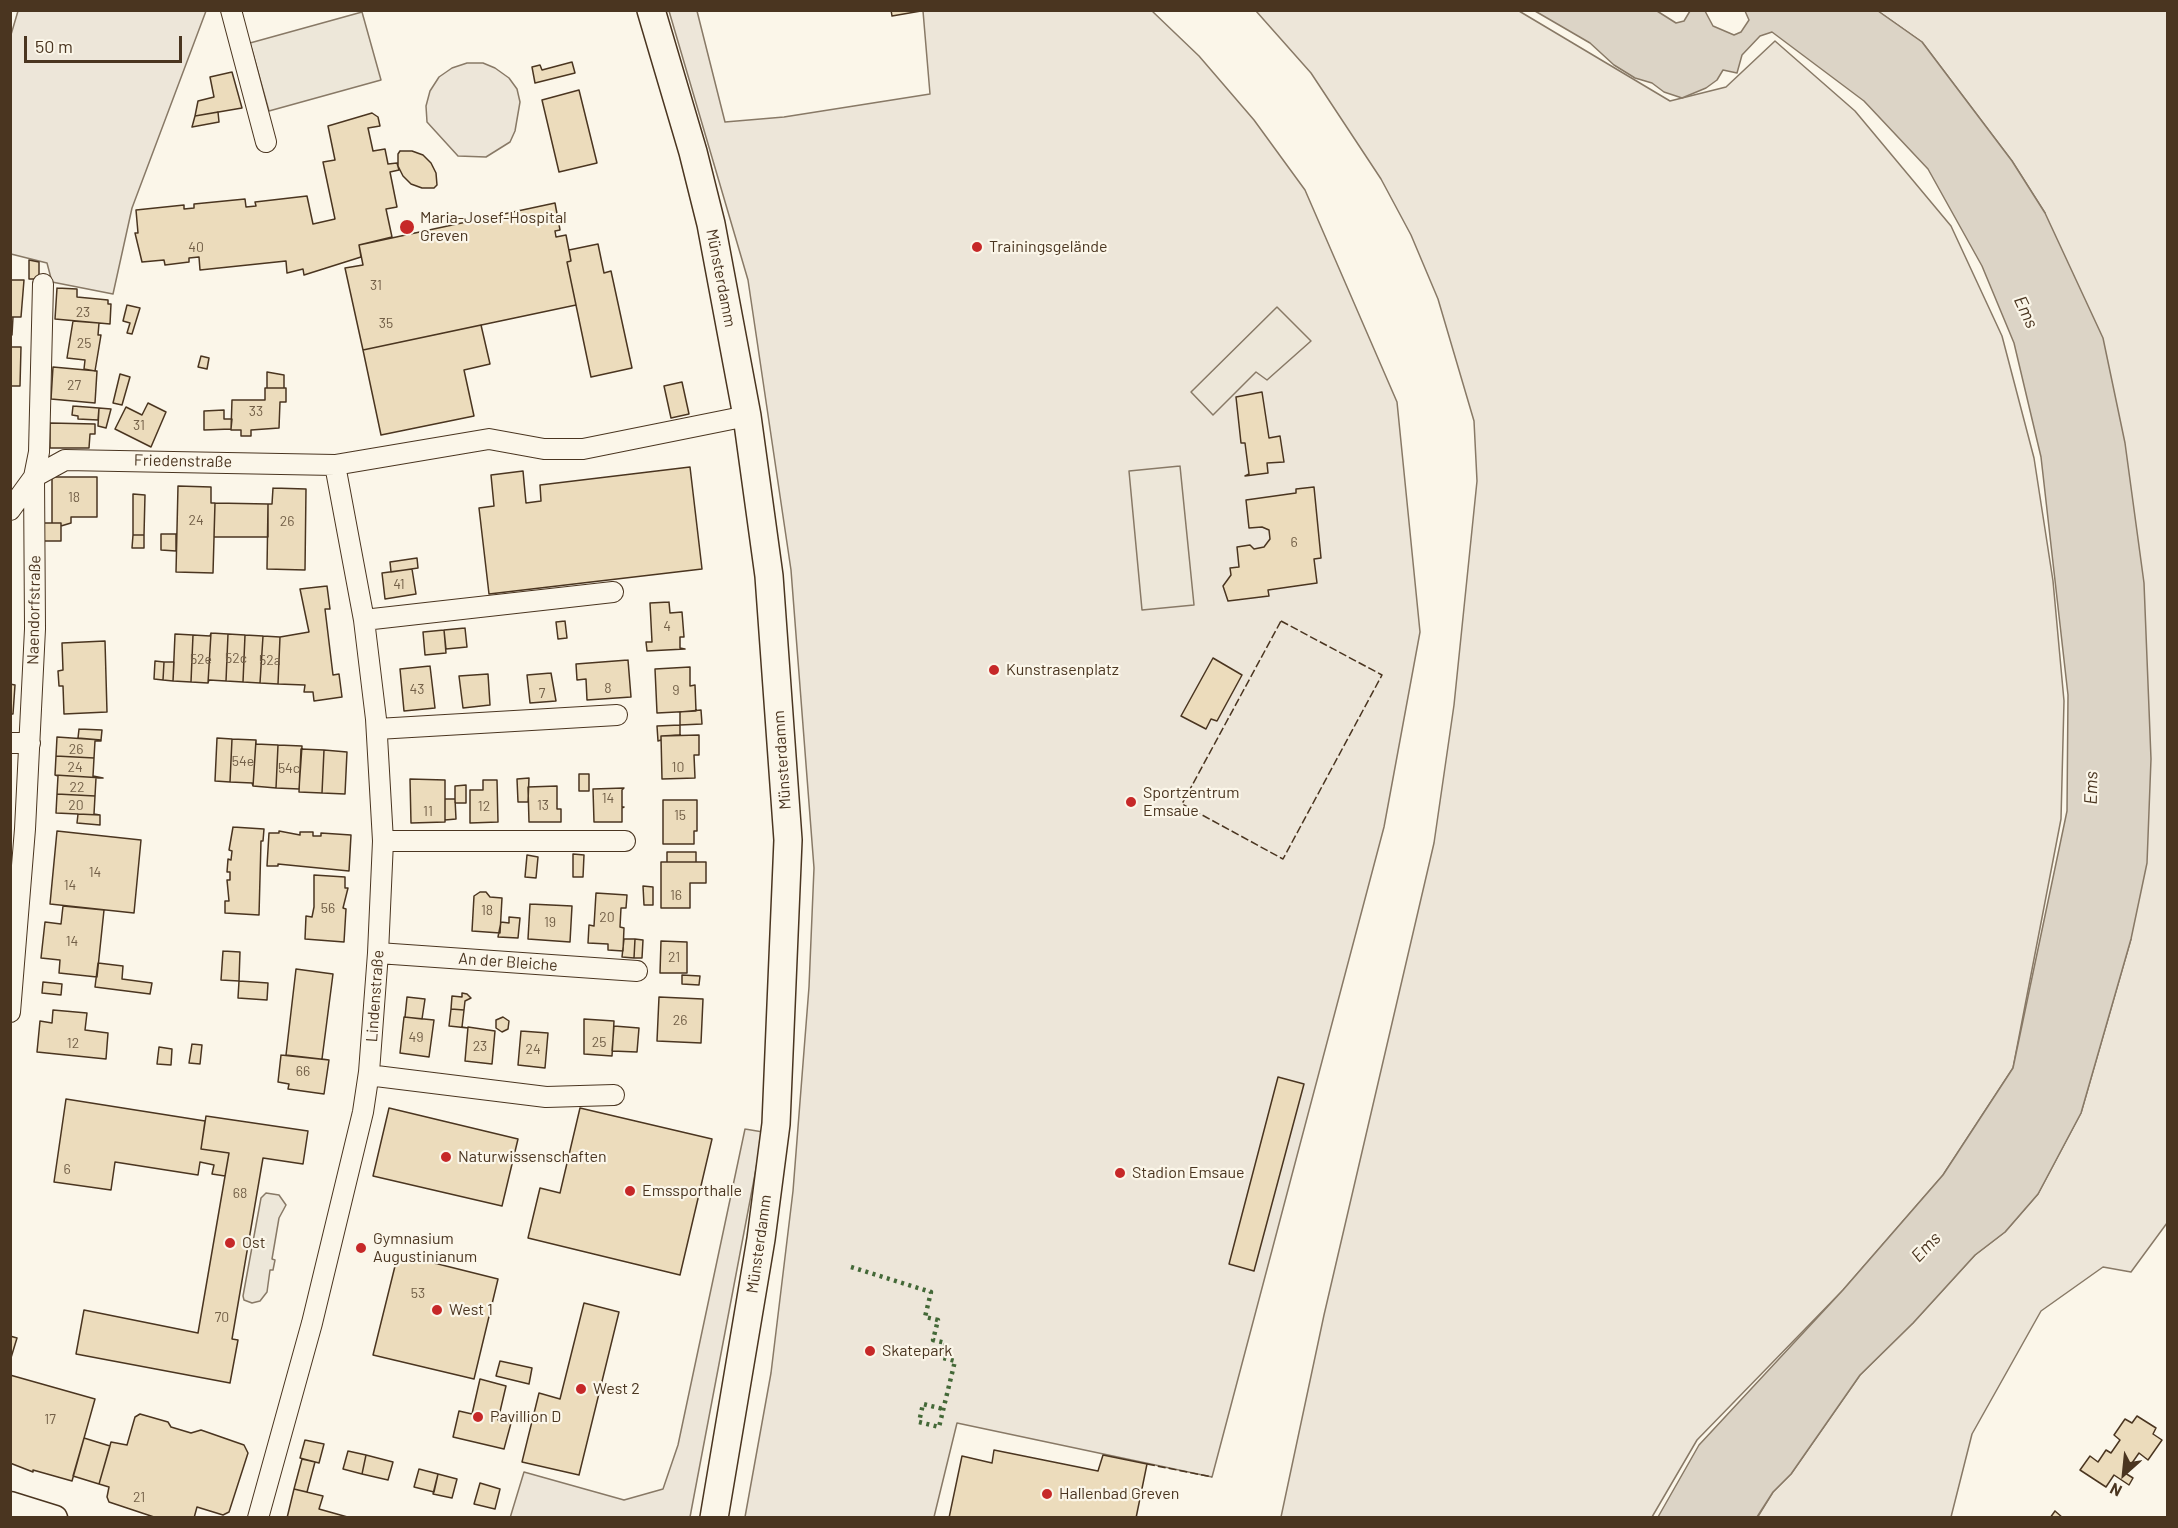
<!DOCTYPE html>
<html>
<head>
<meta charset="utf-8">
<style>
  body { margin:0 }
  #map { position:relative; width:2178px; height:1528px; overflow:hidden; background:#fbf6e9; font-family:Barlow,sans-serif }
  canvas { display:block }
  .frame { position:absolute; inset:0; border:12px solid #4a3520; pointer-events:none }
  .north { position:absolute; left:2094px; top:1444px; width:60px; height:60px; -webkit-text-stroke:4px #fbf6e9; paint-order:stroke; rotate:207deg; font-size:16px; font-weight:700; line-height:24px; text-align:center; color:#4a3520 }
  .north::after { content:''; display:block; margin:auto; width:21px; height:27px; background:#4a3520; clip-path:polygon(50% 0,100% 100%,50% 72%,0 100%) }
  .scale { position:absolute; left:24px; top:36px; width:158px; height:27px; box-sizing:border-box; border:3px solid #4a3520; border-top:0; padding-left:8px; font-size:18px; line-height:21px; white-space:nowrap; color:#4a3520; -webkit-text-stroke:4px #fbf6e9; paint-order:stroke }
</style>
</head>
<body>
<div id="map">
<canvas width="2178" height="1528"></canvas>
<div class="frame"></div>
<div class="north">N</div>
<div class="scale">50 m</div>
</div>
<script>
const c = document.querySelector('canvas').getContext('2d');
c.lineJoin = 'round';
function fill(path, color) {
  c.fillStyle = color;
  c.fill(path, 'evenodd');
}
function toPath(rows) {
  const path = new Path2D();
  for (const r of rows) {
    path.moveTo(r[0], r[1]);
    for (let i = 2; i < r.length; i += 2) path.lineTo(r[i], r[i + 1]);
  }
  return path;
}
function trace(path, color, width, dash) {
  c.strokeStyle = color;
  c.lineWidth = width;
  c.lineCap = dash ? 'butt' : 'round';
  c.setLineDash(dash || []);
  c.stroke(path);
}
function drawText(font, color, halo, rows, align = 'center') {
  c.font = font + ' Barlow,sans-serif';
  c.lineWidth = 4.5;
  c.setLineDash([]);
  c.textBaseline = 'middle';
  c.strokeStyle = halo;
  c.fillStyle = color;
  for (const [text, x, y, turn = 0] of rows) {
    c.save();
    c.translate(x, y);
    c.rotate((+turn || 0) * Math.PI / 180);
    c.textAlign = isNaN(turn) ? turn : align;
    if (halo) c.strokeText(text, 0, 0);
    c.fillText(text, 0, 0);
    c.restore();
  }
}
const green = toPath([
  [18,11,206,11,132,208,113,294,52,282,47,263,11,254,10,38,18,11],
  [669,11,697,11,725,122,784,117,930,94,923,11,1152,11,1199,56,1254,120,1305,190,1397,402,1420,632,1384,827,1212,1477,957,1423,934,1517,745,1517,771,1373,793,1191,809,987,814,868,791,570,748,280,669,11],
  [1256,11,1519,11,1670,101,1726,87,1775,41,1855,111,1951,226,2002,336,2034,458,2053,581,2064,701,2061,819,2013,1068,1943,1175,1843,1290,1697,1440,1652,1517,1281,1517,1324,1315,1434,843,1454,705,1477,481,1474,421,1438,299,1411,235,1381,179,1311,73,1256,11],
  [1878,11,2167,11,2167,1223,2131,1272,2103,1267,2041,1311,1972,1434,1951,1517,1757,1518,1773,1492,1791,1474,1860,1375,1913,1323,1975,1255,2005,1232,2038,1194,2081,1113,2131,939,2045,213,2012,161,1922,42,1878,11],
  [467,63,483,63,495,68,509,78,517,89,520,102,515,131,510,142,486,157,458,156,427,122,426,106,430,91,439,77,452,68,467,63],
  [745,1129,763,1132,690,1517,510,1518,524,1472,624,1500,663,1489,678,1445,745,1129]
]);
fill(green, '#ede6d9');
trace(green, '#887966', 1.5);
const parking = toPath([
  [362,12,381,80,269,111,250,43,362,12],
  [1277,307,1311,341,1267,380,1256,372,1213,415,1191,392,1277,307],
  [1180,466,1194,605,1142,610,1129,471,1180,466],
  [266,1193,279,1195,286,1205,279,1218,272,1259,275,1260,273,1270,270,1270,267,1292,260,1301,252,1303,244,1300,243,1296,261,1198,266,1193]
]);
fill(parking, '#ede7d9');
trace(parking, '#887966', 1.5);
const water = toPath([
  [1535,11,1657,11,1676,23,1684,21,1690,11,1705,11,1713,26,1734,35,1741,32,1749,20,1745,11,1878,11,1922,42,2012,161,2045,213,2103,338,2125,443,2144,583,2151,759,2147,863,2131,939,2081,1113,2038,1194,2005,1232,1975,1255,1913,1323,1860,1375,1791,1474,1773,1492,1757,1517,1658,1517,1699,1445,1843,1290,1943,1175,2013,1068,2067,811,2068,695,2041,457,2014,343,1982,266,1928,169,1864,101,1772,32,1760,36,1742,55,1737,73,1723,70,1717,80,1706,88,1682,98,1664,92,1652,83,1635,78,1614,65,1590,43,1535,11]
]);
fill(water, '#dcd4c6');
trace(water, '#887966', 1.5);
const building = toPath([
  [891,10,921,10,921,11,892,16,891,10],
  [572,62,575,73,535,83,532,67,540,65,542,70,572,62],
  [232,72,242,108,195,116,198,101,214,97,210,77,232,72],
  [579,90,597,163,559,172,542,100,579,90],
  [218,112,219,122,192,127,195,116,218,112],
  [372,113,378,117,380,126,368,128,373,151,385,149,388,164,397,163,399,170,390,172,397,207,386,209,392,237,359,245,361,257,304,275,303,269,287,273,286,261,200,270,199,257,189,258,189,262,165,265,164,260,142,262,135,233,138,233,136,210,184,205,184,209,194,208,194,204,245,199,246,207,256,206,255,202,307,196,313,224,335,219,323,162,335,160,328,126,372,113],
  [400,151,412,151,423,155,431,163,436,173,437,185,434,188,422,188,411,184,403,176,398,166,398,154,400,151],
  [555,203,560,230,555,231,556,237,566,235,571,261,567,262,576,305,363,350,345,268,363,265,359,245,555,203],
  [598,244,604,273,611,271,632,368,591,377,567,262,571,261,569,250,598,244],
  [29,260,39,262,39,279,29,279,29,260],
  [10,280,24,280,21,317,10,317,10,280],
  [57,288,77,289,77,297,108,300,108,304,111,304,110,324,55,319,57,288],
  [127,305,140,308,132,334,127,333,130,323,123,321,127,305],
  [10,317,13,317,12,335,10,334,10,317],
  [73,321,99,323,98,335,101,335,95,371,84,369,85,360,67,358,73,321],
  [481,325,490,364,464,370,474,416,381,435,363,350,481,325],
  [10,347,21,347,20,386,10,386,10,347],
  [201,356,209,358,207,369,198,367,201,356],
  [53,367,97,371,95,403,51,399,53,367],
  [267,372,284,375,284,388,267,388,267,372],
  [120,374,130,377,122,405,113,403,120,374],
  [682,382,689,414,671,418,664,386,682,382],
  [265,388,286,388,286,402,280,402,279,428,251,430,251,436,241,436,241,430,231,430,232,400,265,400,265,388],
  [1262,392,1269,438,1280,436,1284,462,1267,463,1268,473,1245,476,1249,474,1245,443,1241,443,1236,397,1262,392],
  [148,403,166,412,151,447,115,429,126,407,142,415,148,403],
  [73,406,99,408,98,420,78,419,78,416,72,415,73,406],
  [99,408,111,409,106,428,98,426,99,408],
  [224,410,224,419,232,419,231,429,204,430,204,411,224,410],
  [50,423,95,424,95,434,90,434,89,448,50,448,50,423],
  [690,467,702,569,489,594,479,508,494,506,491,475,523,471,526,503,541,501,540,485,690,467],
  [52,477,97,477,97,517,71,517,71,523,61,526,61,523,52,523,52,477],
  [178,486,211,487,211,503,215,503,213,573,176,572,178,486],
  [1314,487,1321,558,1314,559,1317,583,1268,590,1269,596,1228,601,1223,586,1231,575,1230,568,1239,567,1237,547,1250,545,1254,549,1264,547,1270,539,1269,530,1262,527,1249,528,1246,500,1296,493,1296,489,1314,487],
  [273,488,306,489,305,570,267,569,268,504,272,504,273,488],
  [133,494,145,495,144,535,133,535,133,494],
  [215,503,268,504,268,537,214,537,215,503],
  [43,523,61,523,61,541,43,541,43,523],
  [161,534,176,534,176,551,161,550,161,534],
  [133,535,144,535,144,548,132,548,133,535],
  [417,558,418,568,391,572,390,562,417,558],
  [412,569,416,594,385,599,382,573,412,569],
  [327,586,330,609,325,609,333,675,339,674,342,697,314,701,313,692,304,692,305,685,278,684,280,637,309,632,300,589,327,586],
  [669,602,670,613,682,612,684,637,680,637,680,648,685,649,647,651,646,642,652,642,650,603,669,602],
  [565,621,567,638,558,639,556,622,565,621],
  [465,628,467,647,446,649,444,630,465,628],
  [444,630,446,653,425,655,423,632,444,630],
  [211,633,208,683,191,682,193,635,210,636,211,633],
  [211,633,228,634,226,681,209,680,208,683,211,633],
  [175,634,193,635,191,682,173,681,175,634],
  [228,634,245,635,243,682,226,681,228,634],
  [245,635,263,636,260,683,243,682,245,635],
  [263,636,280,637,278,684,260,683,263,636],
  [105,641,107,712,64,714,63,686,59,686,58,671,63,670,62,643,105,641],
  [1213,658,1242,675,1217,721,1211,719,1206,729,1181,716,1213,658],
  [628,660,631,697,587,700,586,679,577,680,576,664,628,660],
  [155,661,164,662,163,680,154,679,155,661],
  [164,662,174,662,173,681,163,680,164,662],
  [430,666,435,708,404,711,400,669,430,666],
  [690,667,690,686,695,685,696,711,657,713,655,669,690,667],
  [551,673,556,701,530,703,527,675,551,673],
  [488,674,490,705,463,708,459,676,488,674],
  [10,684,15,685,13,714,10,714,10,684],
  [701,710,702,724,680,725,680,712,701,710],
  [680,725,680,735,661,736,661,740,658,741,657,726,680,725],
  [79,729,102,730,101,740,78,738,79,729],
  [699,735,699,755,694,755,695,778,662,779,661,736,699,735],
  [57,737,101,740,101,741,95,741,94,758,56,756,57,737],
  [217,738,232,739,230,782,215,781,217,738],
  [232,739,256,740,253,786,252,783,230,782,232,739],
  [256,740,256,744,278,745,276,788,253,786,256,740],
  [278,745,302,746,299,789,276,788,278,745],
  [301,749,324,750,322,793,299,792,301,749],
  [324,750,347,752,345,794,322,793,324,750],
  [56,756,94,758,93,776,103,778,55,775,56,756],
  [579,774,589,774,589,791,579,791,579,774],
  [55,775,103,778,96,778,95,796,57,794,58,776,55,775],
  [529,778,528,802,518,802,517,779,529,778],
  [410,779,445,780,445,822,411,823,410,779],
  [483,780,497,780,498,822,470,823,470,790,483,790,483,780],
  [466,785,466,803,455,803,455,786,466,785],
  [557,786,557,809,561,809,561,822,529,822,528,787,557,786],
  [624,788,622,790,622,807,624,807,622,808,622,822,594,822,593,789,624,788],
  [57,794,95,796,94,814,100,815,56,813,57,794],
  [445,799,455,799,456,819,445,820,445,799],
  [663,800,697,800,697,831,694,831,694,844,663,844,663,800],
  [78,814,100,815,100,825,77,823,78,814],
  [233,827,264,829,263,841,261,841,259,915,225,913,225,901,229,901,227,880,230,880,230,872,227,872,228,859,231,860,232,851,229,850,233,827],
  [57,831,141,840,134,913,50,904,57,831],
  [279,831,300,835,300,832,313,832,313,836,321,836,321,833,351,835,349,871,278,864,278,866,267,866,269,833,279,833,279,831],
  [667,852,696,852,696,862,667,862,667,852],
  [573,854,584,855,583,877,573,877,573,854],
  [527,855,538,857,536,878,525,877,527,855],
  [661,862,706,862,706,883,690,883,690,908,661,908,661,862],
  [314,875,345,877,345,888,348,888,343,908,346,909,344,942,305,939,306,916,312,917,314,907,314,875],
  [643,886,653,887,653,905,644,905,643,886],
  [480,892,486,892,490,897,502,898,500,933,472,931,474,896,480,892],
  [596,893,627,895,626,908,621,908,620,927,624,928,623,951,608,950,608,944,588,943,589,925,594,926,596,893],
  [530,904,572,906,570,942,528,939,530,904],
  [63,906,104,910,97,977,59,973,60,960,41,958,45,922,61,924,63,906],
  [509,917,520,918,518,938,498,937,501,922,509,923,509,917],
  [624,939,635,939,634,958,622,957,624,939],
  [635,939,643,940,642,958,634,958,635,939],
  [661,941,687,942,687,973,660,973,661,941],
  [223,951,240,952,239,981,221,980,223,951],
  [98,963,123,966,122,979,152,983,150,994,95,987,98,963],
  [296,969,333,974,322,1059,329,1060,286,1055,296,969],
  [682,975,700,976,699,985,682,984,682,975],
  [239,981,268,983,267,1000,238,998,239,981],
  [43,982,62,984,61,995,42,993,43,982],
  [462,993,467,994,471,998,465,1001,464,1010,451,1009,452,996,462,997,462,993],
  [407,997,425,999,422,1019,405,1017,407,997],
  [659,997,703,999,701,1043,657,1041,659,997],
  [451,1009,464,1010,462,1027,468,1028,449,1026,451,1009],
  [53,1010,87,1013,85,1030,108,1033,106,1059,37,1052,40,1021,52,1023,53,1010],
  [404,1017,434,1020,429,1057,400,1053,404,1017],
  [503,1017,509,1021,508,1029,502,1032,496,1028,496,1020,503,1017],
  [584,1019,614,1021,612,1056,584,1054,584,1019],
  [614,1026,639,1028,637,1052,612,1051,614,1026],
  [468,1027,495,1031,492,1064,465,1061,468,1027],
  [521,1031,548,1033,545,1068,518,1065,521,1031],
  [192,1044,202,1045,200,1064,189,1063,192,1044],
  [159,1047,172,1049,171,1065,157,1064,159,1047],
  [281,1055,329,1060,324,1094,288,1089,289,1084,278,1082,281,1055],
  [1278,1077,1304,1084,1254,1271,1229,1264,1278,1077],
  [66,1099,205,1121,201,1149,229,1153,225,1176,212,1174,214,1165,200,1162,198,1175,115,1162,111,1190,54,1182,66,1099],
  [389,1108,518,1139,502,1206,373,1176,389,1108],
  [580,1108,712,1139,680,1275,528,1238,540,1188,560,1193,580,1108],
  [206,1116,308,1131,303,1164,263,1158,232,1339,238,1340,230,1383,76,1354,84,1310,198,1333,229,1153,201,1149,206,1116],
  [398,1254,498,1279,474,1379,373,1355,398,1254],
  [584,1303,619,1312,579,1475,522,1462,539,1393,560,1399,584,1303],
  [10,1336,17,1338,10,1361,10,1336],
  [500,1361,532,1368,529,1384,496,1376,500,1361],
  [10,1375,95,1399,72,1481,33,1470,33,1472,10,1463,10,1375],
  [480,1379,506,1386,498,1420,511,1423,504,1449,453,1437,459,1411,472,1414,480,1379],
  [140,1414,168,1422,171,1427,191,1433,201,1430,244,1445,248,1453,229,1512,223,1515,197,1507,194,1518,157,1518,109,1502,107,1497,109,1487,99,1484,111,1442,127,1445,135,1417,140,1414],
  [2137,1416,2156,1428,2153,1434,2162,1440,2148,1460,2139,1453,2125,1473,2133,1478,2129,1485,2114,1475,2106,1487,2080,1470,2090,1456,2098,1462,2106,1450,2111,1453,2120,1440,2114,1435,2125,1419,2132,1423,2137,1416],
  [84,1438,110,1446,99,1484,73,1476,84,1438],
  [305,1440,324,1444,319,1463,300,1458,305,1440],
  [994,1450,1098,1471,1103,1455,1147,1464,1136,1518,949,1518,962,1456,992,1463,994,1450],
  [348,1451,366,1455,362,1474,343,1469,348,1451],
  [366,1455,393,1462,388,1480,362,1474,366,1455],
  [302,1459,315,1462,307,1492,294,1489,302,1459],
  [419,1469,438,1474,434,1492,414,1487,419,1469],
  [438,1474,457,1479,452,1498,433,1494,438,1474],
  [480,1483,500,1489,495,1509,474,1504,480,1483],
  [294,1489,323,1496,319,1509,351,1518,287,1518,294,1489],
  [2055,1511,2063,1518,2050,1518,2055,1511]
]);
fill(building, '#ecdcbc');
trace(building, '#4a3520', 1.5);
const minor = toPath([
  [231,10,266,142],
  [34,477,65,460,335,465,489,439,544,449,583,449,747,416],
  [10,510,34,477,39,452,43,284],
  [364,620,613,592],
  [377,729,617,715],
  [10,743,30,743],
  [383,841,625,841],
  [378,953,637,971],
  [10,1012,25,829,35,629,34,477],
  [369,1072,376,1076,546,1097,614,1095],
  [258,1518,312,1323,363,1112,369,1072,378,953,383,841,376,719,364,620,335,465]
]);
const tertiary = toPath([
  [10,1504,55,1518]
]);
const secondary = toPath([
  [651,10,693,152,711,224,747,416,769,576,788,840,776,1124,761,1239,714,1518]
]);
trace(minor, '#4a3520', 22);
trace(tertiary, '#4a3520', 27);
trace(secondary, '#4a3520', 30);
trace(minor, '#fbf6e9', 20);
trace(tertiary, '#fbf6e9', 24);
trace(secondary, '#fbf6e9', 27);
trace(toPath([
  [851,1267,931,1292,925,1317,938,1320,933,1340,946,1343,943,1358,955,1361,939,1427,919,1422,923,1404,943,1409]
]), '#436837', 4.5, [3, 4.5]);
trace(toPath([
  [1281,621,1382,675,1283,859,1182,804,1281,621],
  [1147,1464,1212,1477]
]), '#4a3520', 1.5, [8, 3]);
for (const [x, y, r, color] of [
  [407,227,8,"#c62828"],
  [977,247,6,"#c62828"],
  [994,670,6,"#c62828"],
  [1131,802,6,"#c62828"],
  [446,1157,6,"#c62828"],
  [1120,1173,6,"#c62828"],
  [630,1191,6,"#c62828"],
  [230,1243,6,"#c62828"],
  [361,1248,6,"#c62828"],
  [437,1310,6,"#c62828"],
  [870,1351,6,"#c62828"],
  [581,1389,6,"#c62828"],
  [478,1417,6,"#c62828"],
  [1047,1494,6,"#c62828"]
]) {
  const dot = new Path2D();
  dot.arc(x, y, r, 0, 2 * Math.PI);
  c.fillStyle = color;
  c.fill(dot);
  trace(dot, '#fbf6e9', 2);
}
drawText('14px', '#725f47', null, [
  ["40",196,247],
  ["31",376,285],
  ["23",83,312],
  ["35",386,323],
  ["25",84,343],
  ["27",74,385],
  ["33",256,411],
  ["31",139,425],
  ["18",74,497],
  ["24",196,520],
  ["26",287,521],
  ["6",1294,542],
  ["41",399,584],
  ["4",667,626],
  ["52c",236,658],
  ["52e",201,659],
  ["52a",270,660],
  ["8",608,688],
  ["43",417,689],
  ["9",676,690],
  ["7",542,693],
  ["26",76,749],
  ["54e",243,761],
  ["24",75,767],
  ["10",678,767],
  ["54c",289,768],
  ["22",77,787],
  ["14",608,798],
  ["20",76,805],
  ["13",543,805],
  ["12",484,806],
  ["11",428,811],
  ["15",680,815],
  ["14",95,872],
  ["14",70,885],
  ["16",676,895],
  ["56",328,908],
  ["18",487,910],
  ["20",607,917],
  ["19",550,922],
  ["14",72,941],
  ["21",674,957],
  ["26",680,1020],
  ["49",416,1037],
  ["25",599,1042],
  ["12",73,1043],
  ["23",480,1046],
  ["24",533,1049],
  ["66",303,1071],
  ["6",67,1169],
  ["68",240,1193],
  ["53",418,1293],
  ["70",222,1317],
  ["17",50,1419],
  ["21",139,1497]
]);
drawText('16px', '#4a3520', '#fbf6e9', [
  ["Maria-Josef-Hospital",420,218],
  ["Greven",420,236],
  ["Trainingsgelände",989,247],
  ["Kunstrasenplatz",1006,670],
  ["Sportzentrum",1143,793],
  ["Emsaue",1143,811],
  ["Naturwissenschaften",458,1157],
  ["Stadion Emsaue",1132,1173],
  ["Emssporthalle",642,1191],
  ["Gymnasium",373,1239],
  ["Augustinianum",373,1257],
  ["Ost",242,1243],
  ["West 1",449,1310],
  ["Skatepark",882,1351],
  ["West 2",593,1389],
  ["Pavillion D",490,1417],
  ["Hallenbad Greven",1059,1494]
], 'left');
drawText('16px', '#4a3520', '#fbf6e9', [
  ["Münsterdamm",721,278,79],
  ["Friedenstraße",183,461,1],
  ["Naendorfstraße",34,610,-89],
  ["Münsterdamm",782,760,-94],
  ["An der Bleiche",508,962,4],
  ["Lindenstraße",375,996,-86],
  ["Münsterdamm",759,1244,-82]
]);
drawText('italic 18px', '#4a3520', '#fbf6e9', [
  ["Ems",2026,312,65],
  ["Ems",2091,788,-89],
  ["Ems",1926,1247,-46]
]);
</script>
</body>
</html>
